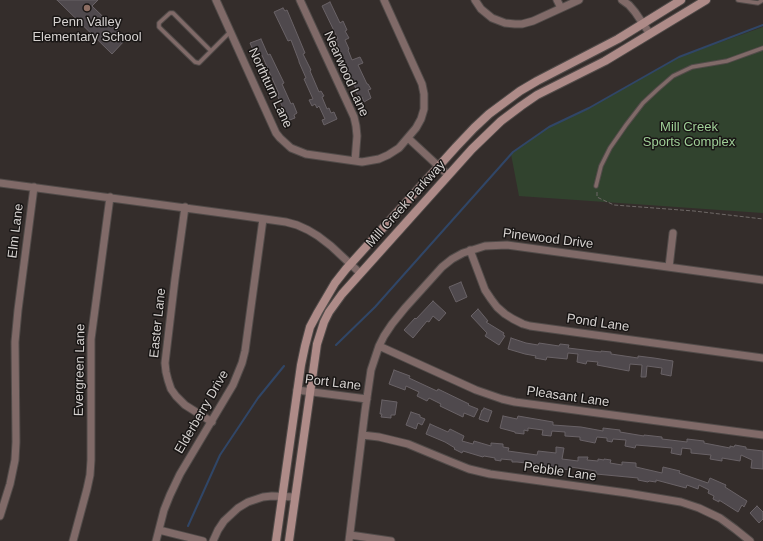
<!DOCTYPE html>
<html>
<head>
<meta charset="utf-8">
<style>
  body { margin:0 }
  canvas { display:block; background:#342d2b }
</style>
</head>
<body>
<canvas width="763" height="541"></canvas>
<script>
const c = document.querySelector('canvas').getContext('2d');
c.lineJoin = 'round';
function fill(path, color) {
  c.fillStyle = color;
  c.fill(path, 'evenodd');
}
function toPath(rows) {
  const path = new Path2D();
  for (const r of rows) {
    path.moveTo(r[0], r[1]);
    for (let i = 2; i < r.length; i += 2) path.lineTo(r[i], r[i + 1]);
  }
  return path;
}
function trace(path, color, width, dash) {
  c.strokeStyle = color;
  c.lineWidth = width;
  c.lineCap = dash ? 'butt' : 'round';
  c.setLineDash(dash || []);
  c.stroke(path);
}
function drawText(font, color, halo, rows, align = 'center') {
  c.font = font + ' Helvetica,sans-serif';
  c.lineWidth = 3;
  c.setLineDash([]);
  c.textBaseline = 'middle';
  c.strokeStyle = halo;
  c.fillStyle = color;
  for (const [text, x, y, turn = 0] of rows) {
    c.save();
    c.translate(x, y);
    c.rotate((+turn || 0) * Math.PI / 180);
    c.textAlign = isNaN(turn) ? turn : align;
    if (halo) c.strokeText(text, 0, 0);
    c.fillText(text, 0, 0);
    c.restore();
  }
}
fill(toPath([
  [763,27,763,213,519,196,511,154,549,127,586,110,679,57]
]), '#31432e');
trace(toPath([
  [336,345,375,307,513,152,549,127,589,108,679,57,763,25],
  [188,526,220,455,258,398,284,366]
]), '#304667', 2);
const building = toPath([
  [57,0,98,0,92,6,126,39,112,54,57,0],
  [330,2,340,23,343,21,347,30,345,31,349,38,345,40,349,49,348,50,352,60,360,57,363,63,358,65,367,84,368,84,371,89,368,90,371,98,364,102,362,97,360,99,355,90,356,89,342,57,343,57,336,40,338,39,322,6,330,2],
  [283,8,285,11,287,10,300,41,305,53,303,54,311,70,310,71,319,92,321,91,324,96,322,97,327,109,329,108,331,113,334,112,337,119,324,125,322,120,325,119,319,106,317,108,315,104,312,106,309,100,313,99,304,79,306,78,299,62,299,61,291,40,288,41,274,12,283,8],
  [261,39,268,55,270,54,284,83,282,84,291,104,293,103,297,113,294,115,295,118,287,121,282,109,283,108,277,95,279,94,261,53,258,54,257,51,254,52,250,43,261,39],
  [461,282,467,297,456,302,449,287,461,282],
  [433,301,446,313,439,321,433,316,429,322,427,321,413,338,404,330,415,318,416,319,433,301],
  [478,309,488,321,486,322,504,333,503,335,505,336,499,345,485,336,487,333,471,316,478,309],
  [511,338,526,343,538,345,539,343,559,346,560,344,569,345,568,348,601,352,601,351,611,352,611,354,638,358,638,356,654,358,673,361,671,376,661,374,662,368,647,366,646,377,641,377,642,365,630,364,629,371,597,365,598,362,587,361,586,364,577,362,578,354,568,353,567,359,547,357,546,360,535,358,536,356,525,354,508,349,511,338],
  [394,370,410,376,409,378,437,391,438,389,469,404,468,405,478,409,474,417,464,413,463,417,440,406,441,404,429,398,427,401,417,396,419,392,406,386,405,390,389,384,394,370],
  [382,400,397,402,395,415,391,415,391,418,381,417,382,414,380,414,382,400],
  [484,408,492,411,488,422,479,419,482,410,483,410,484,408],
  [411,412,420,415,420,417,425,419,422,425,418,423,416,429,406,425,411,412],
  [503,416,517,419,518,416,553,422,553,425,581,427,603,431,603,428,620,430,620,432,644,436,644,435,662,437,662,439,687,442,687,439,704,441,704,443,730,448,730,446,734,447,735,445,746,447,746,449,763,451,763,469,751,468,752,460,741,455,740,461,722,458,722,461,710,459,711,455,691,453,691,449,682,448,681,455,671,453,672,448,636,445,635,448,625,446,626,440,613,439,612,442,607,441,607,438,597,437,595,443,580,440,580,437,565,436,565,432,552,431,551,436,542,435,543,430,528,428,528,431,524,430,524,434,515,433,515,432,500,428,503,416],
  [430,424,448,432,450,429,464,436,462,441,473,444,474,441,491,446,491,443,503,444,503,447,509,448,508,451,537,455,538,451,556,453,556,447,564,448,562,459,578,461,578,457,588,457,587,460,598,461,598,459,604,460,604,459,611,460,610,463,622,465,622,462,636,463,636,467,662,473,663,467,680,471,679,473,708,483,710,478,726,485,725,487,747,501,744,507,742,505,738,512,719,500,719,502,713,499,714,496,708,493,709,490,699,485,698,489,687,485,686,488,656,480,656,482,649,481,648,482,638,480,638,478,596,474,596,471,571,467,571,470,555,468,536,465,536,464,517,462,512,462,512,460,501,459,501,461,495,460,495,458,484,456,483,457,463,451,462,453,454,449,455,448,445,442,426,434,430,424],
  [757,506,763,512,763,519,759,523,750,513,757,506]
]);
fill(building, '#4f494d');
trace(building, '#696266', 1);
const lane = toPath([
  [738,0,758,3,763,0],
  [211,51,173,13,170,13,159,23,159,27,195,62,199,63,230,32],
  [596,186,601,166,610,148,626,125,643,103,658,89,673,76,692,67,727,61,763,48]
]);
const street = toPath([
  [216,0,276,133,280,138,291,148,306,154,362,162,379,159,388,155,399,148,416,128,421,119,424,109,424,94,422,84,384,0],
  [300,0,354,117,356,126,357,136,355,161],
  [475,0,481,9,492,18,505,23,515,24,522,24,533,21,579,0],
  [557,0,561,8],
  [622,0,629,5,635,12,650,34],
  [408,138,448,175],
  [0,183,237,215,286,222,297,225,308,230,318,236,331,246,360,273],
  [185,207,175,279,165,363,166,372,168,380,171,389,176,396,185,405,212,422],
  [470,250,485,290,491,299,497,307,505,314,513,319,523,324,530,326,763,358],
  [669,267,673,233],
  [379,346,476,390,502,399,515,402,763,435],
  [297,390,367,399],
  [362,435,379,437,408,444,449,461,469,469,490,474,627,493,681,502,699,508,720,518,735,529,750,541],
  [0,516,10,484,15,460,16,442,15,342,18,310,34,187],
  [159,530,203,541],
  [350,535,391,541],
  [73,541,87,489,90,475,91,460,91,339,110,197],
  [156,541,164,510,170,495,180,474,233,385,242,363,245,351,263,219],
  [213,541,218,530,224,521,238,508,248,502,263,497,272,496,295,497],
  [349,541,365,411,371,370,379,346,384,336,392,324,405,308,442,267,452,259,463,253,485,246,507,245,763,280]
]);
const secondary = toPath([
  [276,541,301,365,305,346,310,327,318,312,335,283,346,269,456,147,474,128,489,114,520,91,537,81,618,39,681,0],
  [289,541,317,344,324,322,329,312,342,294,472,149,501,121,521,106,537,95,605,61,706,0]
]);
trace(lane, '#514b49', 5.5);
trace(street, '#514b49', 9);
trace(secondary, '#514b49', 10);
trace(toPath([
  [597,192,597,197,601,199,614,205,694,211,763,219]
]), '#6e6866', 1, [4, 2]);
trace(lane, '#806a68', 3.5);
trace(street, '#806a68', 7);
trace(secondary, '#ae8b88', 8);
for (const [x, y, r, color] of [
  [87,8,4,"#8d6e63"]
]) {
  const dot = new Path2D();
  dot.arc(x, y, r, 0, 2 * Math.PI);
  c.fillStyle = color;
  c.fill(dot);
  trace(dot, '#191615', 1.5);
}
drawText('13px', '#d6d2d0', '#191615', [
  ["Penn Valley",87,22],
  ["Elementary School",87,37]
]);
drawText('13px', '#d6d2d0', '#191615', [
  ["Nearwood Lane",346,74,66],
  ["Northturn Lane",270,88,65],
  ["Mill Creek Parkway",406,204,-48],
  ["Elm Lane",16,231,-83],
  ["Pinewood Drive",548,239,7],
  ["Easter Lane",158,323,-84],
  ["Pond Lane",598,323,8],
  ["Evergreen Lane",80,370,-89],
  ["Port Lane",333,383,7],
  ["Pleasant Lane",568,397,8],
  ["Elderberry Drive",202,412,-60],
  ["Pebble Lane",560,472,8]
]);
drawText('13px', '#9fcf97', '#191615', [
  ["Mill Creek",689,127],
  ["Sports Complex",689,142]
]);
</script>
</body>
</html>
